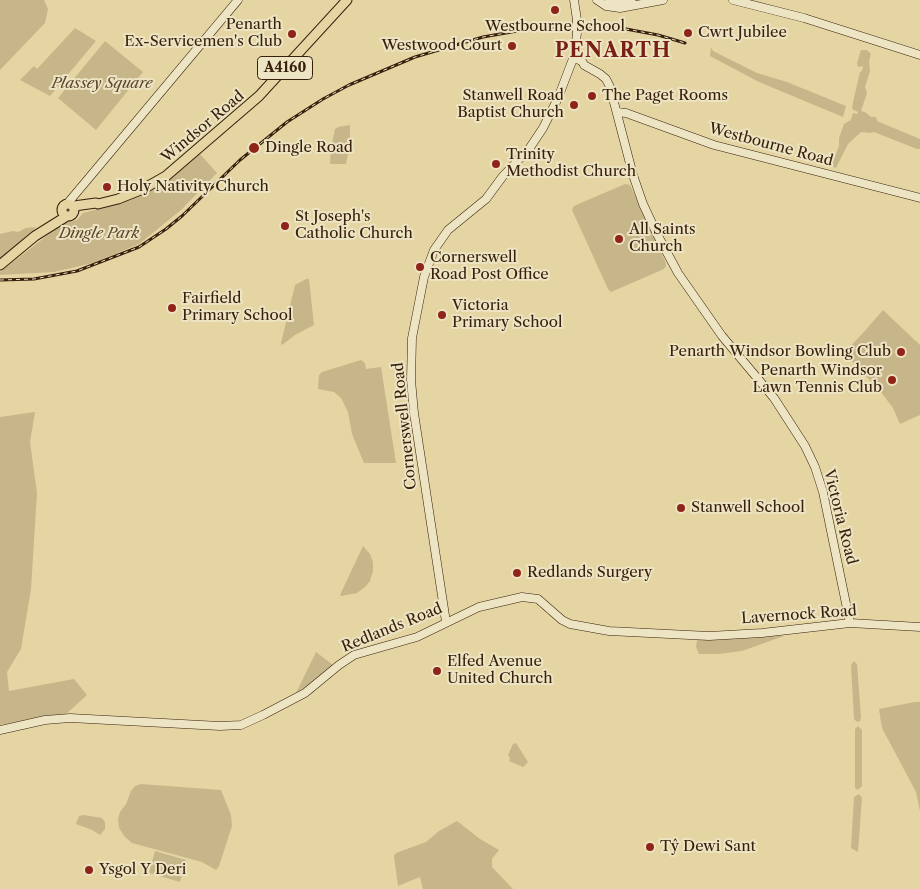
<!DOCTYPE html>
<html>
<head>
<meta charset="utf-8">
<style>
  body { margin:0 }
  canvas { display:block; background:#e4d5a2 }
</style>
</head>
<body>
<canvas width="920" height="889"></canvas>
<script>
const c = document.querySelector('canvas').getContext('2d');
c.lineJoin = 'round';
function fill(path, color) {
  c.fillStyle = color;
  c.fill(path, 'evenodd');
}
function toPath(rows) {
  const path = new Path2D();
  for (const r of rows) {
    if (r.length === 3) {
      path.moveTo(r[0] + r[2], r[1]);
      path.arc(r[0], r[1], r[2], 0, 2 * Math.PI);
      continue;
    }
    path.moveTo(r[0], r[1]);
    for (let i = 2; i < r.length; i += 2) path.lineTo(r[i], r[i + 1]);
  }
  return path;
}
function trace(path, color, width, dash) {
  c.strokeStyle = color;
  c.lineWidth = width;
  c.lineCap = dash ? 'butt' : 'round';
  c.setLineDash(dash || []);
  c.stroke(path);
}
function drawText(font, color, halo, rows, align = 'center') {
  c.font = font + ' "Libre Caslon Text",serif';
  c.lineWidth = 4;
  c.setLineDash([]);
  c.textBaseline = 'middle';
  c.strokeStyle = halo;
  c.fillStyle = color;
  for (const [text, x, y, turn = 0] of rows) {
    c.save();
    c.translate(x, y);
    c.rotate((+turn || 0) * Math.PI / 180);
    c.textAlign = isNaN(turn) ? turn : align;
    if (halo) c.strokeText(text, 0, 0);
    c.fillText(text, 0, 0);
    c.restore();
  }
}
fill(toPath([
  [0,0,44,0,48,9,45,23,0,70],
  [75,28,96,41,50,96,20,80,34,66,37,69],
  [105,41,143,72,96,130,58,98],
  [711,47,713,51,757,73,787,82,846,106,843,117,759,82,710,56],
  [861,50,867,50,871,54,869,61,870,71,865,87,867,93,861,111,865,112,871,117,876,117,877,121,920,139,920,149,917,149,874,132,870,133,861,132,848,144,836,168,833,167,832,164,839,146,839,138,844,124,851,120,853,113,857,114,858,112,852,109,853,102,860,72,862,71,863,66,858,67,857,63],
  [350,125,350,145,346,164,330,164,331,148,335,129,338,127],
  [200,154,217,173,181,210,139,244,93,263,54,272,0,275,0,272,62,224,77,220,83,213,115,205,138,195,171,178],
  [625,184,630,185,666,263,666,266,664,269,611,292,608,289,572,210,574,206],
  [36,227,25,241,0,262,0,234,13,231,18,232,26,228],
  [306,279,309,279,314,325,295,335,282,345,281,343,295,285],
  [883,310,920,345,920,415,900,424,893,408,881,392,844,353,863,333],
  [361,360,365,363,366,369,381,367,396,463,364,463,352,434,348,412,341,398,334,392,318,389,319,375,322,372],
  [35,412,30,442,37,493,31,589,21,649,7,672,9,691,74,679,87,695,65,715,0,725,0,417],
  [363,546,370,554,373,562,373,571,370,581,365,587,357,593,341,596,340,595],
  [770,635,784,636,742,651,718,654,699,654,696,647,697,640,703,638],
  [316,652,333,665,324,675,296,693],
  [854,661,857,664,861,717,860,721,857,722,854,719,851,665],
  [915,702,920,702,920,811,916,792,882,728,879,709],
  [858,726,862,730,862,786,858,790,855,788,855,729],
  [516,743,528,762,523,767,509,761,510,758,508,755,513,744],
  [141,784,221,790,231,815,232,826,219,866,216,870,202,862,132,843,125,837,119,828,118,819,120,812,126,804,131,791,135,786],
  [859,794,862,798,858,852,851,848,854,797],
  [84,815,102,818,105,822,105,829,100,835,92,830,76,824,79,816],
  [457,821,480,839,499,850,492,859,492,867,513,889,423,889,420,877,398,886,394,856,396,853,426,842,439,831],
  [155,851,186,860,180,882,149,873]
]), '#c7b689');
const secondary = toPath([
  [574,0,577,20],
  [597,0,606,6,620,8,663,0],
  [609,0,632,3],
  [733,0,804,18,920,55],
  [573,58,582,61,584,65,600,74,606,79,610,87,633,175,643,204,657,234,678,273,722,336,774,398,805,446,815,467,823,492,850,623],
  [617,112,626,113,714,145,920,198],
  [67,204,238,0],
  [446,622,414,413,411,380,412,338,424,277,434,250,448,230,486,199,503,176,529,149,543,128,558,98,571,64,575,54,577,32],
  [0,730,45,720,70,718,220,726,241,725,263,715,305,693,339,665,354,655,417,637,479,607,522,597,538,599,562,620,570,624,609,631,709,636,762,633,850,623,920,627]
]);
const primary = toPath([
  [68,210,6],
  [74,206,96,203,98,204,118,199,143,189,166,176,259,96,347,0],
  [0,265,35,236,67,216]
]);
trace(secondary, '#38200d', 9);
trace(primary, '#38200d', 11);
trace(secondary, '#ede4c3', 8);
trace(primary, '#e4d5a2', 9);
const rail = toPath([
  [0,280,34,279,77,271,139,247,166,229,182,216,240,160,287,122,323,99,349,85,415,57,483,37,523,30,545,28,626,29,658,35,685,43]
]);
trace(rail, '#38200d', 3);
trace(rail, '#ede4c3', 1, [4]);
const secondaryBridge = toPath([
  [577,20,577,32]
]);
trace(secondaryBridge, '#38200d', 9, []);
trace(secondaryBridge, '#ede4c3', 8);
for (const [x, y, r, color] of [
  [555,10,5,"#8f2418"],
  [688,33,5,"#8f2418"],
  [292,34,5,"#8f2418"],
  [512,46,5,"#8f2418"],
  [592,96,5,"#8f2418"],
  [574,105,5,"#8f2418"],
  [254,148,6,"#8f2418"],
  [496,164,5,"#8f2418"],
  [107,187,5,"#8f2418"],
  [285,226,5,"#8f2418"],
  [619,239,5,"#8f2418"],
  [420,267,5,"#8f2418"],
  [172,308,5,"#8f2418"],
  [442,315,5,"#8f2418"],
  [901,352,5,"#8f2418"],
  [892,380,5,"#8f2418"],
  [681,508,5,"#8f2418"],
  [517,573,5,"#8f2418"],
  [437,671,5,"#8f2418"],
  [650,847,5,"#8f2418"],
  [89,870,5,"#8f2418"]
]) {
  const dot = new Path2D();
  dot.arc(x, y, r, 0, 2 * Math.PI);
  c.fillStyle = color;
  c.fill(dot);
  trace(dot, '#ede4c3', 2);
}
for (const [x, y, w] of [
  [285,68,55]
]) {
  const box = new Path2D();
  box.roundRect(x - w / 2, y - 11.5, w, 23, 4);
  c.fillStyle = '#ede4c3';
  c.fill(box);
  trace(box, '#38200d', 1);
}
drawText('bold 14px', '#38200d', null, [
  ["A4160",285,68]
]);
drawText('15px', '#38200d', '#ede4c3', [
  ["Penarth",282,25,"right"],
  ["Ex-Servicemen's Club",282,42,"right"],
  ["Westbourne School",555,27,"center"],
  ["Cwrt Jubilee",698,33],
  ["Westwood Court",502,46,"right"],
  ["Stanwell Road",564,96,"right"],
  ["Baptist Church",564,113,"right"],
  ["The Paget Rooms",602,96],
  ["Dingle Road",265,148],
  ["Trinity",506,155],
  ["Methodist Church",506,172],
  ["Holy Nativity Church",117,187],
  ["St Joseph's",295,217],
  ["Catholic Church",295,234],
  ["All Saints",629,230],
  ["Church",629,247],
  ["Cornerswell",430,258],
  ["Road Post Office",430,275],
  ["Fairfield",182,299],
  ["Primary School",182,316],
  ["Victoria",452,306],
  ["Primary School",452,323],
  ["Penarth Windsor Bowling Club",891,352,"right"],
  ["Penarth Windsor",882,371,"right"],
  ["Lawn Tennis Club",882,388,"right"],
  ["Stanwell School",691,508],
  ["Redlands Surgery",527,573],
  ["Elfed Avenue",447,662],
  ["United Church",447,679],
  ["Tŷ Dewi Sant",660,847],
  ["Ysgol Y Deri",99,870]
], 'left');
drawText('italic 15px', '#5c462c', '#ede4c3', [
  ["Plassey Square",102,84],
  ["Dingle Park",99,234]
]);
drawText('15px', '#38200d', '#ede4c3', [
  ["Windsor Road",203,127,-40],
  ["Westbourne Road",771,145,15],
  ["Cornerswell Road",405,426,-96],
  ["Victoria Road",840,517,76],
  ["Lavernock Road",799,615,-4],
  ["Redlands Road",392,628,-22]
]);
c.letterSpacing = '1px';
drawText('bold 20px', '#7a1f14', '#ede4c3', [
  ["PENARTH",613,51]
]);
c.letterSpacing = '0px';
</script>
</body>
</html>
